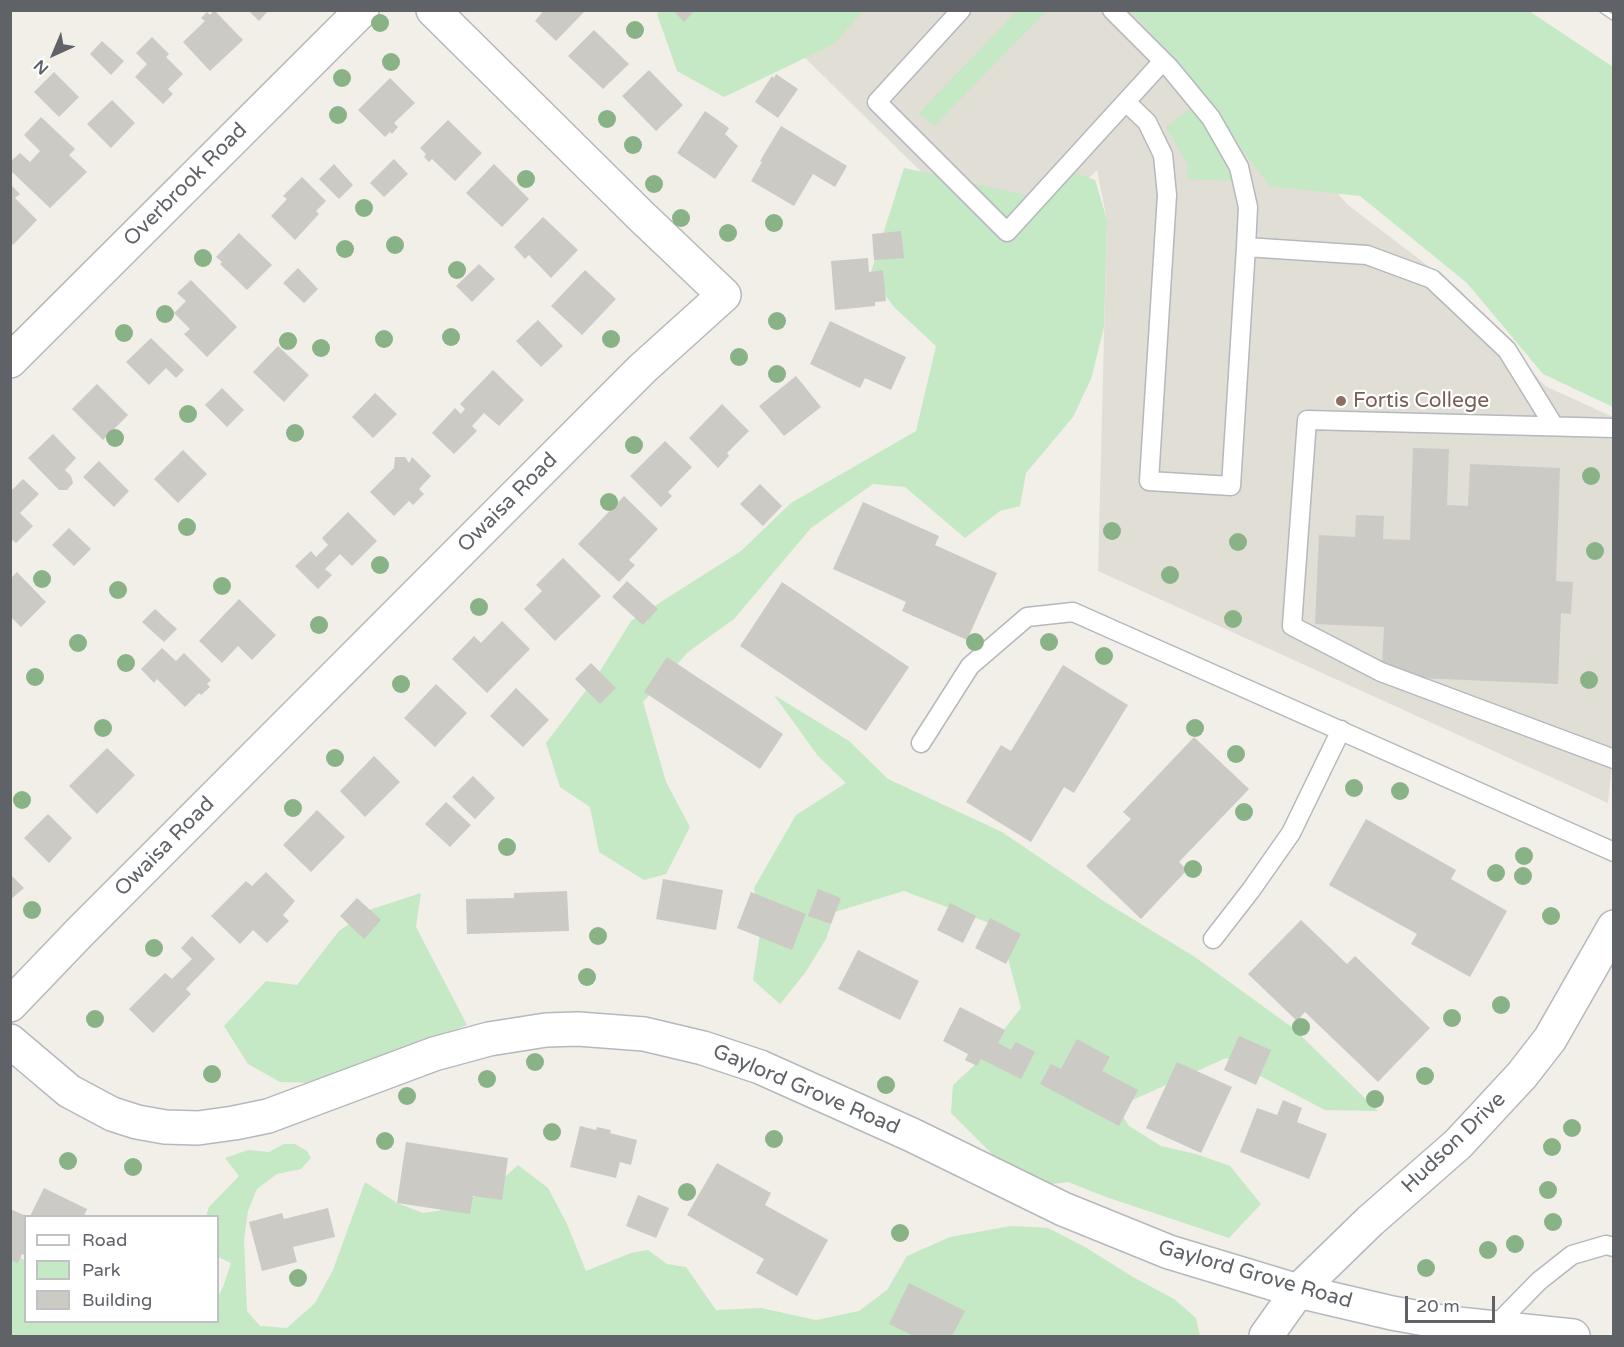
<!DOCTYPE html>
<html>
<head>
<meta charset="utf-8">
<style>
  body { margin:0 }
  #map { position:relative; width:1624px; height:1347px; overflow:hidden; background:#f1efe8; font-family:"Varela Round",sans-serif }
  canvas { display:block }
  .frame { position:absolute; inset:0; border:12px solid #5f6368; pointer-events:none }
  .legend { position:absolute; left:24px; top:1215px; width:195px; height:108px; box-sizing:border-box; background:#fff; border:2px solid #bfc1c3; margin:0; padding:8px 10px; list-style:none; font-size:18px; color:#5f6368 }
  .legend li { display:flex; align-items:center; gap:12px; height:30px }
  .legend b { width:30px; border:2px solid #bfc1c3 }
  .north { position:absolute; left:24px; top:24px; width:60px; height:60px; -webkit-text-stroke:4px #fff; paint-order:stroke; rotate:224deg; font-size:16px; font-weight:700; line-height:24px; text-align:center; color:#5f6368 }
  .north::after { content:''; display:block; margin:auto; width:21px; height:27px; background:#5f6368; clip-path:polygon(50% 0,100% 100%,50% 72%,0 100%) }
  .scale { position:absolute; left:1405px; top:1296px; width:90px; height:27px; box-sizing:border-box; border:3px solid #5f6368; border-top:0; padding-left:8px; font-size:18px; line-height:21px; white-space:nowrap; color:#5f6368; -webkit-text-stroke:4px #fff; paint-order:stroke }
</style>
</head>
<body>
<div id="map">
<canvas width="1624" height="1347"></canvas>
<div class="frame"></div>
<ul class="legend">
<li><b style="height:8px;background:#fff"></b>Road</li>
<li><b style="height:16px;background:#c5e8c5"></b>Park</li>
<li><b style="height:16px;background:#cccac5"></b>Building</li>
</ul>
<div class="north">N</div>
<div class="scale">20 m</div>
</div>
<script>
const c = document.querySelector('canvas').getContext('2d');
c.lineJoin = 'round';
function fill(path, color) {
  c.fillStyle = color;
  c.fill(path, 'evenodd');
}
function toPath(rows) {
  const path = new Path2D();
  for (const r of rows) {
    path.moveTo(r[0], r[1]);
    for (let i = 2; i < r.length; i += 2) path.lineTo(r[i], r[i + 1]);
  }
  return path;
}
function trace(path, color, width, dash) {
  c.strokeStyle = color;
  c.lineWidth = width;
  c.lineCap = dash ? 'butt' : 'round';
  c.setLineDash(dash || []);
  c.stroke(path);
}
function drawText(font, color, halo, rows, align = 'center') {
  c.font = font + ' "Varela Round",sans-serif';
  c.lineWidth = 4.5;
  c.setLineDash([]);
  c.textBaseline = 'middle';
  c.strokeStyle = halo;
  c.fillStyle = color;
  for (const [text, x, y, turn = 0] of rows) {
    c.save();
    c.translate(x, y);
    c.rotate((+turn || 0) * Math.PI / 180);
    c.textAlign = isNaN(turn) ? turn : align;
    if (halo) c.strokeText(text, 0, 0);
    c.fillText(text, 0, 0);
    c.restore();
  }
}
fill(toPath([
  [842,11,1174,11,1348,205,1461,291,1545,386,1613,417,1614,743,1608,803,1098,571,1107,220,1097,170,1009,258,801,54]
]), '#e1ded6');
fill(toPath([
  [660,10,863,11,834,44,724,97,677,71,657,14],
  [1017,11,1046,11,934,126,919,113],
  [1129,11,1529,11,1613,67,1613,407,1543,374,1467,283,1360,196,1270,186,1142,22],
  [1193,106,1235,169,1234,181,1187,179,1188,164,1166,128],
  [904,168,1039,198,1073,172,1095,180,1107,220,1104,327,1091,379,1073,417,1026,473,1020,506,1000,511,965,538,905,487,873,484,811,528,734,619,688,652,643,702,666,782,690,827,666,874,644,880,599,852,590,807,560,787,546,743,597,676,631,621,741,551,791,503,916,431,936,346,895,308,870,275],
  [774,695,849,741,888,779,1002,832,1105,902,1195,957,1293,1028,1378,1111,1325,1110,1226,1058,1117,1107,1129,1126,1161,1146,1196,1154,1230,1166,1261,1204,1229,1238,1106,1197,1068,1182,1045,1185,999,1161,951,1113,953,1085,978,1062,1021,1008,1000,927,904,891,835,912,826,939,805,973,780,1004,753,980,761,928,754,888,796,815,846,783,818,756],
  [421,893,416,927,467,1025,366,1067,322,1083,280,1082,248,1064,224,1026,266,981,297,985,339,931,369,910],
  [284,1144,295,1144,307,1151,311,1158,301,1169,277,1174,257,1189,248,1211,244,1240,247,1311,260,1326,287,1328,315,1303,333,1270,365,1182,397,1203,423,1213,438,1211,489,1191,518,1165,548,1188,567,1224,586,1271,631,1253,648,1250,667,1264,686,1267,716,1310,761,1308,816,1320,859,1311,887,1290,907,1256,950,1237,1011,1226,1048,1228,1085,1247,1133,1277,1174,1299,1196,1318,1200,1336,11,1336,10,1254,25,1260,26,1322,218,1322,218,1297,223,1287,231,1263,218,1257,218,1216,206,1216,209,1207,239,1176,225,1158,248,1150,269,1152]
]), '#c5e8c5');
fill(toPath([
  [214,10,243,40,210,71,183,42,205,21,201,18,207,12,210,15],
  [248,10,269,10,259,21],
  [544,10,583,10,584,12,556,41,535,21],
  [673,10,695,10,684,22],
  [594,30,629,64,603,89,568,56],
  [152,37,169,54,166,57,183,74,168,89,173,94,163,104,135,77,147,64,136,53],
  [102,41,124,61,111,75,90,54],
  [649,70,683,105,656,131,622,96],
  [54,72,79,97,59,117,34,92],
  [776,74,798,89,778,118,755,102,772,76,774,78],
  [390,78,415,103,394,123,398,127,392,134,390,132,385,137,358,110],
  [112,100,135,123,111,148,87,124],
  [705,111,729,128,725,134,738,146,715,179,677,153],
  [41,117,75,149,69,155,87,172,50,208,10,170,10,162,20,153,30,162,40,151,24,135],
  [448,120,482,153,455,181,432,159,429,162,424,157,426,154,420,148],
  [781,126,847,166,835,187,813,174,794,206,751,181,762,162,760,161],
  [394,159,408,174,384,197,370,183],
  [334,164,353,185,339,199,319,179],
  [494,164,529,199,502,227,466,193],
  [302,177,326,201,316,211,319,214,295,240,271,216,287,199,283,196],
  [10,184,20,194,15,198,37,220,13,245,10,243],
  [543,217,578,250,551,278,529,255,525,259,514,247],
  [901,231,904,258,874,260,872,234],
  [239,233,272,265,247,290,220,264,222,262,216,257],
  [868,258,869,272,883,270,886,301,875,302,875,306,835,310,831,261],
  [479,264,495,279,472,302,456,286],
  [298,268,318,289,304,303,283,283],
  [585,270,616,299,582,335,551,306],
  [191,280,237,327,207,357,184,334,190,329,174,313,186,301,177,293],
  [538,320,563,346,541,367,516,341],
  [830,321,906,357,891,390,865,378,860,388,810,364],
  [151,338,184,370,176,378,166,368,149,385,126,362],
  [278,346,309,375,284,402,253,372],
  [493,370,524,400,499,426,484,413,472,426,477,431,454,454,432,433,455,408,461,414,465,409,460,404],
  [796,376,821,407,784,436,759,406],
  [97,384,128,415,103,440,72,409],
  [222,388,244,410,227,427,205,405],
  [375,393,397,414,373,438,352,417],
  [722,404,749,431,727,453,729,456,718,468,689,438],
  [53,434,76,458,65,470,71,476,73,483,67,490,59,490,28,458],
  [665,441,692,467,668,492,672,496,661,507,630,476],
  [1413,448,1449,449,1447,505,1468,506,1470,464,1560,468,1556,581,1573,582,1571,614,1561,613,1558,684,1396,677,1397,667,1382,666,1384,627,1315,624,1319,535,1355,537,1356,515,1384,516,1383,539,1410,540],
  [183,450,207,474,178,503,154,479],
  [395,457,405,457,409,463,412,457,431,476,419,489,424,494,413,505,409,501,394,516,370,492,394,468],
  [99,461,129,491,114,507,83,477],
  [23,479,39,494,20,513,33,526,16,543,10,538,10,492],
  [760,484,782,506,763,526,740,504],
  [624,496,658,529,629,560,635,565,619,582,578,544],
  [863,502,939,536,935,545,997,573,967,640,902,611,906,602,833,569],
  [348,512,377,541,352,566,340,554,325,569,332,575,318,589,295,566,311,551,316,557,328,545,322,538],
  [69,528,91,549,74,566,52,545],
  [563,558,601,596,555,641,524,609,542,591,536,585],
  [17,572,46,602,21,627,10,616,10,579],
  [627,581,658,609,643,625,612,597],
  [782,582,909,667,866,731,740,646],
  [239,599,276,635,252,660,238,646,222,663,199,641],
  [155,609,177,629,164,642,142,622],
  [502,621,530,649,487,693,452,659,474,636,481,643],
  [162,648,176,661,184,653,211,680,207,684,210,687,201,695,199,693,185,707,157,679,154,683,141,669],
  [667,657,783,734,760,769,644,692],
  [591,663,616,688,600,704,575,679],
  [1063,665,1128,705,1074,793,1064,787,1031,842,966,802,1001,745,1011,751],
  [436,684,467,713,435,747,404,718],
  [516,688,549,720,523,747,490,716],
  [1194,737,1249,789,1179,862,1187,870,1141,919,1086,866,1131,819,1123,812],
  [107,748,135,775,97,814,69,786],
  [374,756,400,782,365,817,340,791],
  [473,776,495,798,475,819,452,797],
  [446,802,471,825,450,847,425,824],
  [317,810,345,837,311,872,283,845],
  [48,814,72,838,49,863,24,838],
  [1366,819,1456,870,1451,879,1507,911,1470,977,1411,944,1417,934,1329,885],
  [266,872,295,901,283,915,289,921,267,943,253,930,240,944,211,916,246,881,252,886],
  [10,874,24,888,10,900],
  [663,879,723,890,716,930,656,919],
  [818,889,841,898,831,924,808,916],
  [567,891,569,931,467,934,466,899,514,898,514,893],
  [751,892,806,914,792,950,737,928],
  [357,898,381,920,364,939,340,916],
  [950,903,976,916,963,943,937,930],
  [990,918,1021,934,1006,964,975,948],
  [1301,920,1347,964,1355,956,1430,1028,1378,1082,1305,1012,1297,1021,1248,974],
  [192,936,215,959,186,989,191,994,153,1033,129,1009,165,973,172,979,192,959,181,948],
  [858,950,919,981,900,1020,838,989],
  [960,1007,1005,1030,998,1043,1011,1050,1016,1042,1035,1052,1021,1079,981,1059,977,1066,965,1060,968,1054,943,1041],
  [1239,1036,1271,1050,1256,1085,1224,1070],
  [1077,1039,1110,1057,1102,1071,1138,1090,1119,1126,1040,1084,1051,1064,1061,1069],
  [1177,1062,1232,1087,1201,1153,1146,1128],
  [1283,1100,1302,1108,1297,1122,1327,1134,1309,1179,1240,1152,1257,1108,1277,1115],
  [580,1126,596,1130,597,1127,611,1130,610,1133,637,1140,631,1165,620,1162,616,1178,570,1167],
  [406,1142,508,1158,502,1200,473,1196,470,1214,397,1203],
  [717,1163,771,1193,765,1205,828,1240,797,1296,756,1273,764,1259,687,1215],
  [44,1188,87,1209,84,1216,30,1216],
  [638,1195,669,1208,656,1238,626,1226],
  [328,1208,335,1237,293,1247,297,1262,262,1271,249,1222,282,1213,284,1219],
  [10,1209,26,1216,26,1256,22,1254,18,1263,10,1260],
  [909,1283,965,1311,952,1336,914,1336,889,1324]
]), '#cccac5');
const service = toPath([
  [961,10,877,102,1007,232,1163,61],
  [1112,10,1169,67,1211,118,1239,167,1248,207,1246,247],
  [1126,102,1147,122,1163,155,1167,195,1149,481,1231,486,1246,247,1367,255,1432,279,1507,350,1554,426],
  [1614,428,1307,420,1292,626,1381,672,1614,759],
  [921,743,970,666,1027,617,1073,612,1614,852],
  [1213,939,1251,890,1291,833,1341,730],
  [1493,1328,1539,1281,1572,1255,1606,1245,1614,1247]
]);
const minor = toPath([
  [10,361,362,10],
  [10,1005,81,931,642,369,724,295,640,215,433,10],
  [10,1041,69,1091,112,1114,137,1122,165,1127,198,1128,234,1123,268,1116,434,1054,489,1039,546,1030,578,1029,644,1034,703,1048,760,1067,912,1135,1063,1209,1169,1252,1298,1291,1392,1313,1448,1323,1573,1336]
]);
const tertiary = toPath([
  [1266,1336,1298,1291,1370,1221,1458,1144,1522,1075,1550,1039,1614,927]
]);
trace(service, '#b5b8bc', 21);
trace(minor, '#b5b8bc', 36);
trace(tertiary, '#b5b8bc', 36);
trace(service, '#fff', 18);
trace(minor, '#fff', 33);
trace(tertiary, '#fff', 33);
const rail = toPath([
  [1602,10,1614,18]
]);
trace(rail, '#b6b7b8', 7);
trace(rail, '#fff', 4.5, [14]);
c.fillStyle = '#89b387';
for (const [x, y] of [
  [380,23],
  [635,30],
  [391,62],
  [342,78],
  [338,115],
  [607,119],
  [633,145],
  [526,179],
  [654,184],
  [364,208],
  [681,218],
  [774,223],
  [728,233],
  [395,245],
  [345,249],
  [203,258],
  [457,270],
  [165,314],
  [777,321],
  [124,333],
  [451,337],
  [384,339],
  [611,339],
  [288,341],
  [321,348],
  [739,357],
  [777,374],
  [188,414],
  [295,433],
  [115,438],
  [634,445],
  [1591,476],
  [609,502],
  [187,527],
  [1112,531],
  [1238,542],
  [1595,551],
  [380,565],
  [1170,575],
  [42,579],
  [222,586],
  [118,590],
  [479,607],
  [1233,619],
  [319,625],
  [975,642],
  [1049,642],
  [78,643],
  [1104,656],
  [126,663],
  [35,677],
  [1589,680],
  [401,684],
  [103,728],
  [1195,728],
  [1236,754],
  [335,758],
  [1354,788],
  [1400,791],
  [22,800],
  [293,808],
  [1244,812],
  [507,847],
  [1524,856],
  [1193,869],
  [1496,873],
  [1523,876],
  [32,910],
  [1551,916],
  [598,936],
  [154,948],
  [587,977],
  [1501,1005],
  [1452,1018],
  [95,1019],
  [1301,1027],
  [535,1062],
  [212,1074],
  [1425,1076],
  [487,1079],
  [886,1085],
  [407,1096],
  [1375,1099],
  [1572,1128],
  [552,1132],
  [774,1139],
  [385,1141],
  [1552,1147],
  [68,1161],
  [133,1167],
  [1548,1190],
  [687,1192],
  [1553,1222],
  [900,1233],
  [1515,1244],
  [1488,1250],
  [1426,1268],
  [298,1278]
]) {
  c.beginPath();
  c.arc(x, y, 9, 0, 2 * Math.PI);
  c.fill();
}
for (const [x, y, r, color] of [
  [1341,401,6,"#8d6e63"]
]) {
  const dot = new Path2D();
  dot.arc(x, y, r, 0, 2 * Math.PI);
  c.fillStyle = color;
  c.fill(dot);
  trace(dot, '#fff', 2);
}
drawText('21px', '#5f6368', '#fff', [
  ["Overbrook Road",186,185,-45],
  ["Owaisa Road",508,503,-45],
  ["Owaisa Road",165,847,-45],
  ["Gaylord Grove Road",806,1090,23],
  ["Hudson Drive",1454,1143,-44],
  ["Gaylord Grove Road",1255,1275,16]
]);
drawText('21px', '#785e54', '#fff', [
  ["Fortis College",1353,401]
], 'left');
</script>
</body>
</html>
